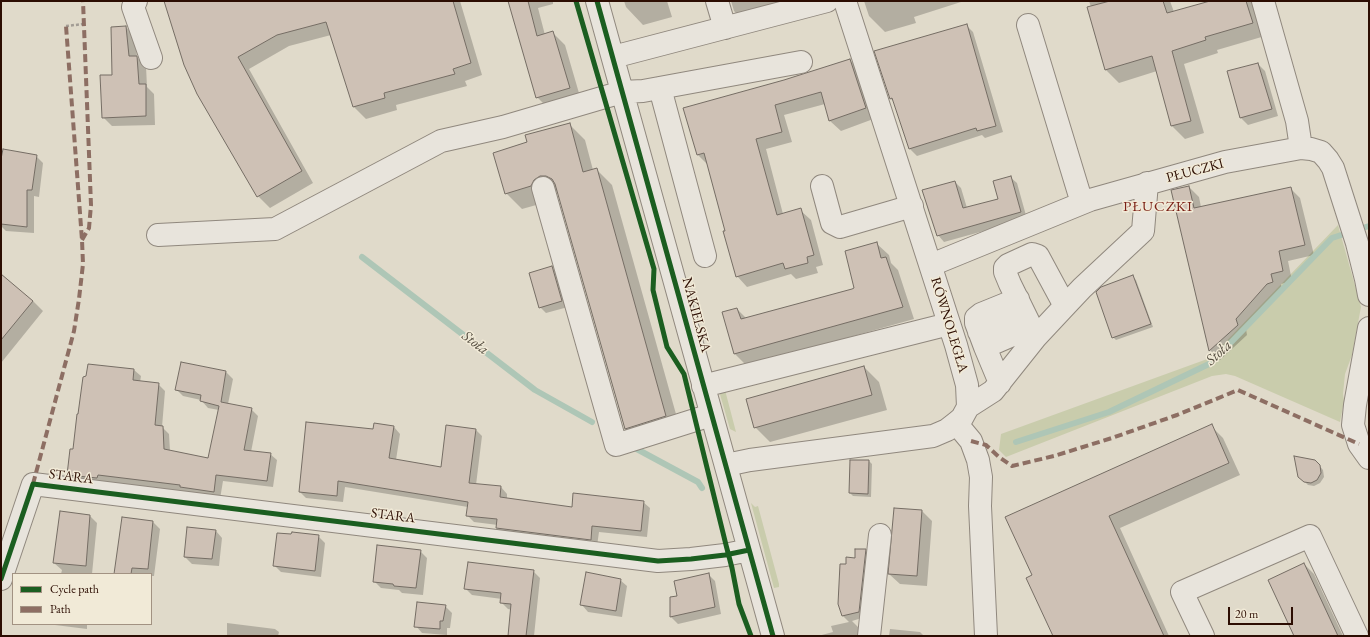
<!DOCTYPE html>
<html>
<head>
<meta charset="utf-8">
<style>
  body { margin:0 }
  #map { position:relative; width:1370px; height:637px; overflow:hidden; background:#e0daca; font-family:"EB Garamond",serif }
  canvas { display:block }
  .frame { position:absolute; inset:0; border:2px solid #2c0d02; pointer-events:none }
  .legend { position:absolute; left:12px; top:573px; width:140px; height:52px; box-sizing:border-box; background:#f1ead7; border:1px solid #a29282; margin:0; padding:5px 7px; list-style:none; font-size:12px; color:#2c0d02 }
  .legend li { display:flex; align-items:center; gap:8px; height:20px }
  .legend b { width:20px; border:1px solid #a29282 }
  .scale { position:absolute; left:1228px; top:607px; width:65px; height:18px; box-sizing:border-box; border:2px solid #2c0d02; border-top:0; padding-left:5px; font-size:12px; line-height:14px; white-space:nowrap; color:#2c0d02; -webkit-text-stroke:3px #f1ead7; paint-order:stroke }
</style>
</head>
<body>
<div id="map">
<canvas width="1370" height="637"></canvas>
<div class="frame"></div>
<ul class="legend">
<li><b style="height:5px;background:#1b5e20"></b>Cycle path</li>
<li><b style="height:5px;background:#8d6e63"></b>Path</li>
</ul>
<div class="scale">20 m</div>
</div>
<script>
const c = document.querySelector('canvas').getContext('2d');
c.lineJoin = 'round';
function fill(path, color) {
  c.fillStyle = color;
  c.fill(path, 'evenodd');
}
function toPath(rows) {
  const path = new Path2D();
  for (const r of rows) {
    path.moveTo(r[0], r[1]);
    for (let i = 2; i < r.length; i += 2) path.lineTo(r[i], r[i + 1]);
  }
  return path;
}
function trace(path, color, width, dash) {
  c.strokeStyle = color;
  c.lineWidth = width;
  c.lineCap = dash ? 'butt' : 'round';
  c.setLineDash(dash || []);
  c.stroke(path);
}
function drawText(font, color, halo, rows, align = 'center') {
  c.font = font + ' "EB Garamond",serif';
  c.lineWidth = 3;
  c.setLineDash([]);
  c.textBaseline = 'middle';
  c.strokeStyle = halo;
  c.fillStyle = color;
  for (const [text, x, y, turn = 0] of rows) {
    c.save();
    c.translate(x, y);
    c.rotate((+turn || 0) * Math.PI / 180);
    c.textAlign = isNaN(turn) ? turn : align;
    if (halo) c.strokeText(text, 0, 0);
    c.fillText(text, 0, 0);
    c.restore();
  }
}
fill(toPath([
  [1338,225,1361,307,1352,355,1345,374,1343,394,1344,401,1340,422,1235,376,1226,374,1212,376,1006,457,999,450,1001,434,1210,358],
  [725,390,736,432,730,429,719,391],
  [751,503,755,507,758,506,779,584,779,587,774,588]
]), '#c9ccac');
fill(toPath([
  [165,1,460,1,482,75,465,81,467,86,396,105,397,110,366,119,354,107,331,35,289,46,249,69,313,183,270,208,258,196],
  [509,1,553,1,553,4,538,8,545,35,553,33,565,45,581,100,549,109,537,97],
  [624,1,667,1,672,17,643,25,626,7],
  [731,1,803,1,744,21,734,11],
  [864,1,960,1,961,2,914,17,916,23,885,32,869,16],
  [1089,1,1170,1,1174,12,1214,1,1252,1,1256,6,1265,36,1217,50,1218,53,1184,64,1204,133,1185,139,1172,126,1157,71,1119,83,1106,70,1088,8,1091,7],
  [966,25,973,32,1003,132,985,138,982,135,917,156,910,149,895,103,891,99,875,52],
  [126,27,135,36,137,57,146,66,147,87,154,94,155,125,112,126,103,117],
  [850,60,860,70,876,118,841,131,830,121,825,104,784,115,792,142,766,149,783,214,800,210,811,220,823,265,816,267,818,273,796,279,791,274,747,287,737,276,727,231,708,165,697,154,785,81],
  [1258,64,1265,71,1278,116,1248,125,1241,118],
  [569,124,585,140,593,170,596,169,612,185,681,432,641,445,625,429,558,191,550,195,547,202,522,209,506,193,529,143],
  [36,156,43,163,39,197,34,196,34,233,6,231,1,226,1,165],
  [1010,177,1017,183,1027,219,944,242,938,235,955,182,961,188,967,208,999,199],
  [1189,187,1199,197,1201,207,1290,188,1300,198,1314,255,1288,261,1292,281,1281,284,1282,292,1278,293,1246,329,1247,335,1220,360,1210,350],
  [876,243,889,255,891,263,898,270,914,319,747,366,734,353,737,309,747,319,852,290,855,288],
  [552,267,558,273,568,307,546,313,540,307],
  [1,275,33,301,43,311,1,363],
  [1133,277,1136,280,1153,327,1116,340,1113,337],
  [864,367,879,382,887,410,770,442,755,427],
  [134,370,141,376,140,382,158,384,165,391,162,427,169,434,170,451,209,459,219,410,208,408,201,400,183,396,176,389,226,372,233,379,228,404,251,409,258,416,251,452,270,454,277,460,273,487,223,481,220,499,188,493,186,492,104,482,75,481,68,474,74,450],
  [1211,426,1223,438,1240,475,1120,528,1169,636,1054,636,1033,576],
  [394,427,400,434,396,460,442,468,476,430,482,436,476,485,501,487,507,494,507,499,572,508,643,502,650,508,647,537,599,532,597,546,504,535,497,528,498,525,474,522,467,515,468,507,345,487,343,502,306,498,300,492,374,430],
  [851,461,869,461,872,464,871,497,853,496,850,493],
  [1318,464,1323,470,1324,477,1320,483,1314,486,1308,485,1301,478],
  [922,511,932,521,927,586,900,584,889,574],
  [61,512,90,516,97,523,92,574,61,574,62,570,54,563],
  [153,522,160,529,154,576,151,576,151,574,115,574],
  [216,531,222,538,219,566,192,564,185,557],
  [318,536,325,543,321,577,281,572,274,565],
  [865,550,871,556,865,617,852,621,859,628,861,636,818,636,833,632,831,626,849,622,843,616,846,565],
  [420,551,427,558,423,595,402,593,399,590,381,588,374,581],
  [1304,564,1314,574,1343,636,1295,636],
  [533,571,540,578,534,636,509,636,512,610,508,609,501,602,502,599,472,595,465,588],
  [708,574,715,581,721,614,678,624,671,617,671,598,679,596],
  [620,580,627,586,622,617,588,612,582,605],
  [445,606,452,613,450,628,447,628,447,635,422,633,416,626],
  [227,623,275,629,279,632,278,636,227,636],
  [54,624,87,624,87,629,55,625],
  [890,629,920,632,924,636,889,636]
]), '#0003');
trace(toPath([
  [362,257,535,390,592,422],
  [1016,442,1109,412,1211,363,1332,238,1369,226],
  [633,447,698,482,702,488]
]), '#aec6b6', 6);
const building = toPath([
  [164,1,453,1,471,63,453,69,455,74,384,93,385,98,353,107,326,22,277,35,238,57,302,171,257,197,197,94,184,65,164,1],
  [508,1,528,1,537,36,553,31,570,88,536,98,508,1],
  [1110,1,1163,1,1167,13,1210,1,1246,1,1253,23,1205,37,1206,40,1172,51,1191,121,1171,126,1152,56,1105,70,1087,7,1110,1],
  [967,24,996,126,977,131,976,128,909,149,892,98,890,99,874,51,967,24],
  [126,26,129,56,137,56,139,84,146,84,146,116,102,118,100,75,112,75,111,27,126,26],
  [850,59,866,108,829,121,821,92,775,105,782,132,756,139,777,215,801,208,814,255,807,257,808,263,785,269,783,263,736,277,723,231,725,231,704,153,697,155,683,108,784,80,850,59],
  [1258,63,1272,109,1240,118,1227,71,1258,63],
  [570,123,583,172,597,168,666,416,625,429,555,184,552,179,546,176,540,176,534,180,531,186,505,194,493,153,527,142,525,135,570,123],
  [3,149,37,155,32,190,27,190,27,227,1,224,1,159,3,149],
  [1011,176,1021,212,937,236,922,190,955,181,963,208,998,199,993,181,1011,176],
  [1189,186,1194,208,1291,187,1305,245,1279,251,1283,271,1271,274,1273,282,1267,284,1236,319,1238,325,1209,351,1171,190,1189,186],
  [877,242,881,258,886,257,903,307,734,354,722,312,737,308,741,319,852,289,854,288,845,251,877,242],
  [552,266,562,301,539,308,529,273,552,266],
  [1,274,33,301,1,340,1,274],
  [1133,275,1151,324,1112,338,1096,292,1101,287,1133,275],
  [181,362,226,371,221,402,252,408,244,450,271,453,267,481,216,475,214,492,180,487,180,485,98,475,97,478,67,475,70,449,73,449,77,414,78,414,83,377,86,376,88,364,134,369,133,380,159,383,155,425,163,426,164,449,208,458,219,406,200,401,201,395,175,390,181,362],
  [864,366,872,395,754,428,746,399,864,366],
  [306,422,373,429,374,423,394,426,389,458,441,467,446,425,476,429,469,483,501,486,500,497,572,507,573,493,644,501,641,531,592,526,591,540,496,528,497,519,466,516,468,502,338,481,337,496,299,492,306,422],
  [1212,424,1229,463,1109,516,1164,636,1053,636,1026,578,1032,575,1005,517,1212,424],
  [1294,456,1315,460,1320,465,1321,473,1317,480,1311,483,1304,482,1298,477,1294,456],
  [850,460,869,460,868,494,849,493,850,460],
  [894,508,922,510,917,576,888,574,894,508],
  [60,511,90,515,86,566,53,563,60,511],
  [122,517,153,521,148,569,132,568,131,574,114,574,122,517],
  [187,527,216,530,212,559,184,557,187,527],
  [292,532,319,535,315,571,273,566,277,533,291,534,292,532],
  [377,545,421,550,416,588,394,586,393,584,373,582,377,545],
  [855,549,866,549,859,612,842,616,838,604,840,564,846,564,846,557,855,558,855,549],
  [468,562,534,570,526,636,508,636,511,604,500,603,501,593,464,589,468,562],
  [1304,563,1338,636,1294,636,1268,580,1304,563],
  [586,572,621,579,616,611,580,605,586,572],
  [709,573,715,607,670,617,670,597,677,596,674,581,709,573],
  [417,602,446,605,443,621,440,621,440,629,414,627,417,602]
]);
fill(building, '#cec1b5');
trace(building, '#756d64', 1);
const minor = toPath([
  [136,1,133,7,151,58],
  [597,1,773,636],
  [717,1,725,28],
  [1263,1,1297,121,1301,148],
  [1028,25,1082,203],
  [613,57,827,1],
  [660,88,705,256],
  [822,186,832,223,840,227,912,206],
  [543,188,616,445,711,415],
  [158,235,275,229,441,141,503,127,622,92,643,91,801,62],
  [931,265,1090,200,1225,162,1301,148,1311,149,1321,152,1328,160,1333,168,1357,243,1366,279,1369,295],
  [1369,328,1355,405,1353,425,1359,444,1369,458],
  [979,332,1024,313],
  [1036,337,1010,284,1005,272,1005,268,1008,265,1032,254,1038,256,1065,306],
  [985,347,976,323,976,318,981,314,1018,299],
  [1000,383,985,347,1031,327],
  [703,386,949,324],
  [968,407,993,391,1036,337,1065,306,1082,288,1143,231,1147,183],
  [956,423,971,441,978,460,981,477,980,506,986,636],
  [726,465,750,460,933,436,947,430,956,423,962,418,968,407,967,385,956,345,845,1],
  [1,579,33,484,658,561,691,559,725,555,749,550],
  [869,636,880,535],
  [1203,636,1182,592,1310,536,1357,636]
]);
trace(minor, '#90887e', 24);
trace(toPath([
  [66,26,84,24]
]), '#a39d95', 2.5, [3, 2]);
trace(minor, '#e8e4dc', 22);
trace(toPath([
  [82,240,89,228,91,205,83,1],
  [971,441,986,445,999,457,1012,466,1054,456,1112,438,1177,415,1238,390,1359,444],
  [33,484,74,331,79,299,83,264,82,240,66,26]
]), '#8d6e63', 4, [8, 4]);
trace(toPath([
  [576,1,654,269,653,290,667,347,684,374,726,545,732,568,739,604,751,636],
  [597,1,773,636],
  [1,579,33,484,658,561,691,559,725,555,749,550]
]), '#1b5e20', 5);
drawText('14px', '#2c0d02', '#f1ead7', [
  ["PŁUCZKI",1195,171,-15],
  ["NAKIELSKA",696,315,75],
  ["RÓWNOLEGŁA",949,325,73],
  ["STARA",71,477,7],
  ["STARA",393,516,7]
]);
c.letterSpacing = '1px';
drawText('15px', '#7a1f14', '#f1ead7', [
  ["PŁUCZKI",1158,207]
]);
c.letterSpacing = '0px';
drawText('italic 15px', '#524b3e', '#f1ead7', [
  ["Stoła",475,343,37],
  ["Stoła",1219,353,-42]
]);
</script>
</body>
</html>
